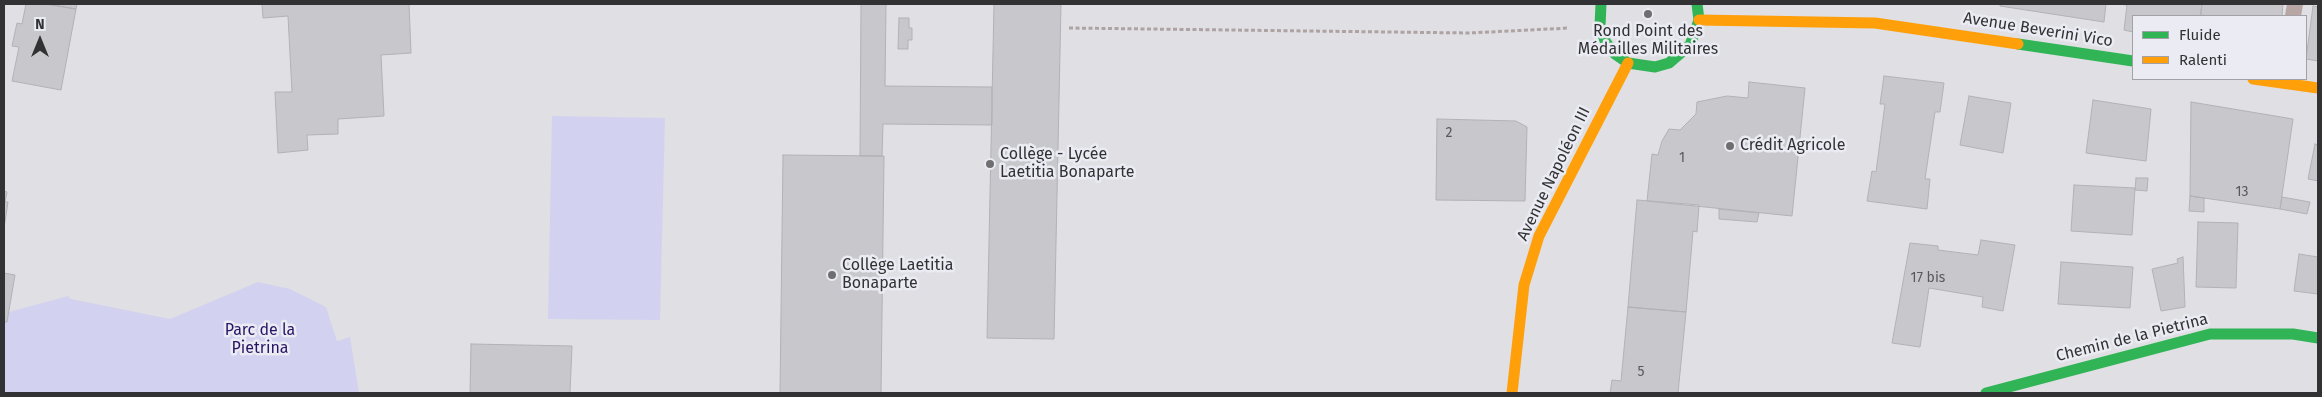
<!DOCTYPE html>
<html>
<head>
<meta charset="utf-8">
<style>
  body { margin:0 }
  #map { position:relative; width:2322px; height:397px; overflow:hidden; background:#dfdfe4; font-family:"Fira Sans",sans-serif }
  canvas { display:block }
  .frame { position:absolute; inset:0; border:5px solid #323235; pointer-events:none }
  .legend { position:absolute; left:2132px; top:15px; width:175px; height:65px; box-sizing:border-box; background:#ebebf3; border:1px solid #a1a1a7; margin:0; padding:6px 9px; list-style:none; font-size:15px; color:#323235 }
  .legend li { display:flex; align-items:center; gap:10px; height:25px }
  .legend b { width:25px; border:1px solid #a1a1a7 }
  .north { position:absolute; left:15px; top:15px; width:50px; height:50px; -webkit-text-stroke:4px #ebebf3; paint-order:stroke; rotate:0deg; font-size:14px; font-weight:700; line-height:20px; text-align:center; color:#323235 }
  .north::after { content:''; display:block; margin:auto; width:18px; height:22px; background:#323235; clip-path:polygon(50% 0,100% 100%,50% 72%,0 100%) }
</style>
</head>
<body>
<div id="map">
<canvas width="2322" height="397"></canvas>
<div class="frame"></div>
<ul class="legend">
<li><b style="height:6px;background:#30b455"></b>Fluide</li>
<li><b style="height:6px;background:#ff9f0a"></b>Ralenti</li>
</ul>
<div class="north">N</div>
</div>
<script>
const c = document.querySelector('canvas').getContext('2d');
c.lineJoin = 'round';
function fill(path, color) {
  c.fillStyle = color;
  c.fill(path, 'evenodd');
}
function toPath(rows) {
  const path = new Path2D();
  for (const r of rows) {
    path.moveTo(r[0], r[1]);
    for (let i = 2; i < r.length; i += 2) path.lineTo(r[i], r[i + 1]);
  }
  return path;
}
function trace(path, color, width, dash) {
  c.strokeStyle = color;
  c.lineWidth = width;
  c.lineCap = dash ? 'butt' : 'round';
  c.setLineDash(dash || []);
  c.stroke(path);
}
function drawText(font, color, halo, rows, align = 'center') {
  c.font = font + ' "Fira Sans",sans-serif';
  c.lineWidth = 5;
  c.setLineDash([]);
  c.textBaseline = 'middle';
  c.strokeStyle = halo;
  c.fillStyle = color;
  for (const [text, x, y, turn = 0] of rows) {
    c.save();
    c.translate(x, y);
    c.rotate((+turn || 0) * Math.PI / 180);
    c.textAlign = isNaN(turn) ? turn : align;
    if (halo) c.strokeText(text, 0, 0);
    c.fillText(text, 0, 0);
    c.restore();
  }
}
fill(toPath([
  [552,116,665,118,660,320,548,319],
  [258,282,290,289,326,307,337,341,350,337,359,393,4,393,4,322,7,322,9,312,68,296,71,299,170,319]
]), '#d2d2f0');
const building = toPath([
  [26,4,46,4,76,9,61,90,12,81,19,47,12,46,17,23,22,24,26,4],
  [46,4,77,4,76,9,46,4],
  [262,4,409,4,411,53,381,55,384,116,338,119,338,134,307,135,308,150,278,153,275,92,292,92,288,16,263,18,262,4],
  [861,4,886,4,885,86,992,87,992,125,883,124,882,156,860,156,861,4],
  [994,4,1061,4,1054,339,987,338,994,4],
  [2000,4,2106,4,2104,22,2000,6,2000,4],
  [2118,4,2202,4,2200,16,2133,16,2133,32,2124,30,2127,5,2118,4],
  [2202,4,2283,4,2282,16,2210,16,2201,15,2202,4],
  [2313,6,2318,7,2318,61,2306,59,2313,6],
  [899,18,909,18,909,28,912,28,912,40,908,40,908,49,898,49,899,18],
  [1884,76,1944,83,1940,112,1935,112,1925,179,1930,179,1927,209,1867,201,1872,171,1876,172,1885,104,1880,104,1884,76],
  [1749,82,1805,88,1792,216,1647,201,1652,154,1658,155,1662,141,1669,129,1680,130,1696,114,1697,102,1727,96,1748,98,1749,82],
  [1969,96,2011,103,2003,153,1960,145,1969,96],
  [2093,100,2151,109,2146,161,2086,153,2093,100],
  [2191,102,2293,119,2280,209,2190,196,2191,102],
  [1437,119,1516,121,1527,127,1525,201,1436,200,1437,119],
  [2315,144,2318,145,2318,181,2308,179,2315,144],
  [783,155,884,156,881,393,780,393,783,155],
  [2136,178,2148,178,2147,191,2135,190,2136,178],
  [2074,185,2135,188,2132,235,2071,231,2074,185],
  [4,191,7,192,5,202,8,202,4,228,4,191],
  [2190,196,2204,198,2204,212,2189,211,2190,196],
  [2282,197,2310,202,2307,214,2280,209,2282,197],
  [1637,200,1699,205,1697,232,1693,231,1686,312,1628,307,1637,200],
  [1719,209,1759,213,1757,222,1719,219,1719,209],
  [2198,222,2238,223,2236,288,2196,287,2198,222],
  [1981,240,2015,245,2003,311,1982,307,1983,297,1929,288,1920,347,1892,343,1910,243,1938,246,1938,250,1978,255,1981,240],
  [2299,254,2318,257,2318,294,2294,291,2299,254],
  [2183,257,2185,307,2161,311,2152,269,2178,263,2177,259,2183,257],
  [2061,262,2133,267,2130,308,2058,304,2061,262],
  [4,273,15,275,7,322,4,322,4,273],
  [1628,307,1686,312,1678,393,1610,393,1612,380,1621,381,1628,307],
  [471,344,572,346,570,393,470,393,471,344]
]);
fill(building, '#c8c8cc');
trace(building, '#b2b2b6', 1);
trace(toPath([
  [1069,28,1469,33,1569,28]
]), '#ada3a2', 3, [4, 2.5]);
trace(toPath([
  [2293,16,2295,4]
]), '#b7a6a3', 16);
trace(toPath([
  [1601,4,1600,26,1605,41,1615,54,1628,63,1655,67,1669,63,1690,45,1699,20,1697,4],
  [2018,44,2133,61],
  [1986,393,2210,334,2293,334,2318,338]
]), '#30b455', 11);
trace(toPath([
  [1699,20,1875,23,2018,44],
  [2253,79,2318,88],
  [1512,393,1524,285,1539,236,1628,63]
]), '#ff9f0a', 11);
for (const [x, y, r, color] of [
  [1648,14,5,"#6f6f72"],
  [1730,146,5,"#6f6f72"],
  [990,164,5,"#6f6f72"],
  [832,275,5,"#6f6f72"]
]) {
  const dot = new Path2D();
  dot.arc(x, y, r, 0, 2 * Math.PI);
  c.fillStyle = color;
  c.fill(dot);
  trace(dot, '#ebebf3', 2);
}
drawText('14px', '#59595c', null, [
  ["2",1449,133],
  ["1",1682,158],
  ["13",2242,192],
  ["17 bis",1928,278],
  ["5",1641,372]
]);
drawText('16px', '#323235', '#ebebf3', [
  ["Avenue Beverini Vico",2038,30,9],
  ["Avenue Napoléon III",1554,174,-64],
  ["Chemin de la Pietrina",2132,338,-14]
]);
drawText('16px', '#323235', '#ebebf3', [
  ["Rond Point des",1648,32,"center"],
  ["Médailles Militaires",1648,50,"center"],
  ["Crédit Agricole",1740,146],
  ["Collège - Lycée",1000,155],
  ["Laetitia Bonaparte",1000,173],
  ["Collège Laetitia",842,266],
  ["Bonaparte",842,284]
], 'left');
drawText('16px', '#281665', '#ebebf3', [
  ["Parc de la",260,331],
  ["Pietrina",260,349]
]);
</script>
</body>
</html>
